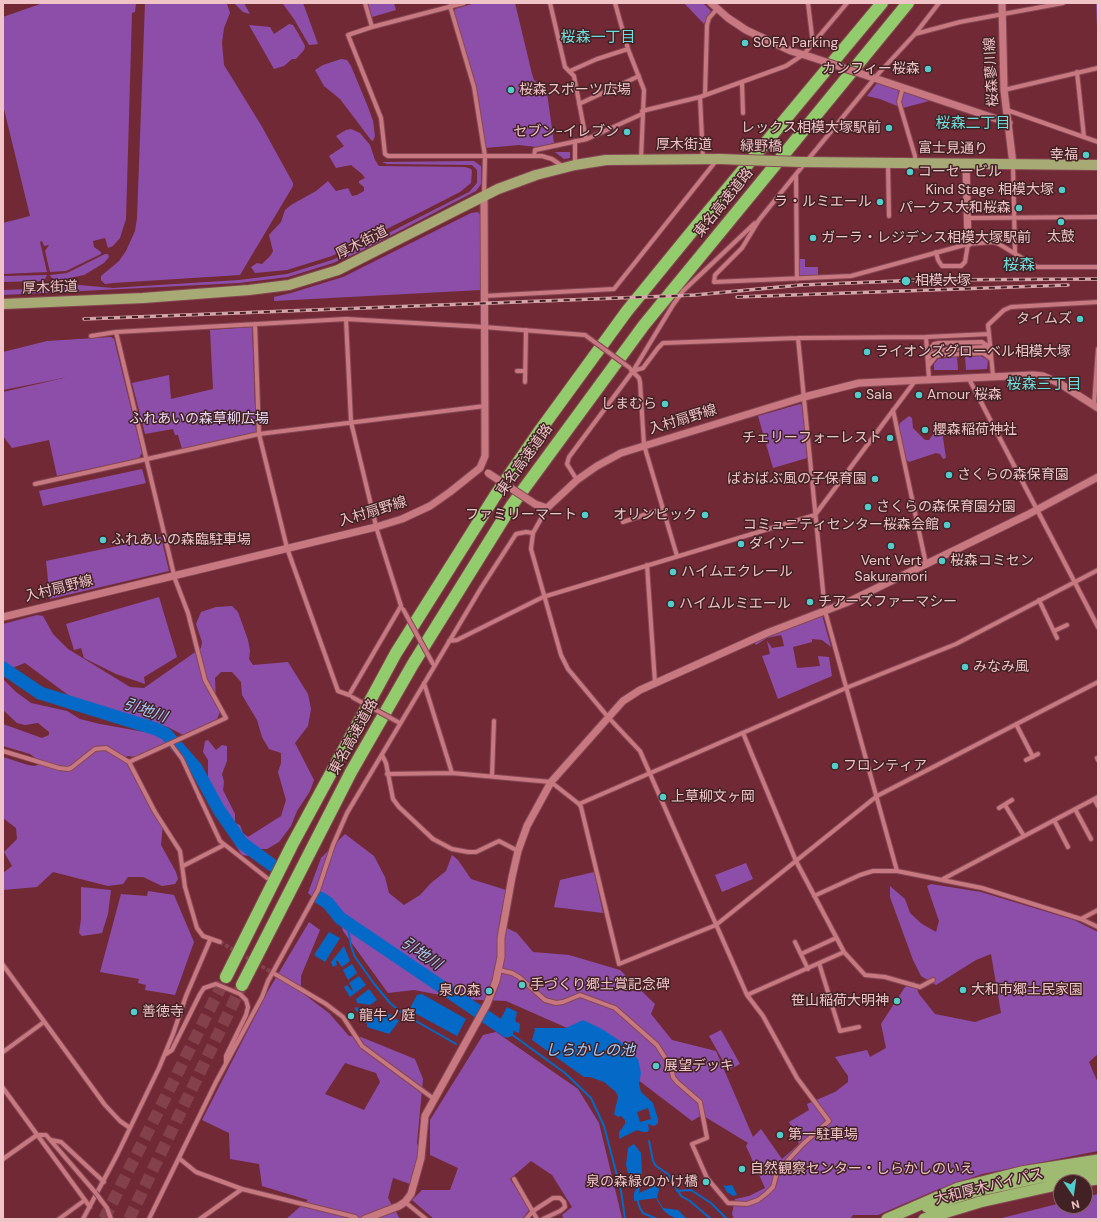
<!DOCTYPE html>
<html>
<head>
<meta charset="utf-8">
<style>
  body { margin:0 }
  #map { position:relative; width:1101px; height:1222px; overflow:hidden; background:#712a35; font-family:"DM Sans",sans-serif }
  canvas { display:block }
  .frame { position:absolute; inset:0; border:4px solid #f0c4c7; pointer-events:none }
  .north { position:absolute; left:1053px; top:1174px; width:40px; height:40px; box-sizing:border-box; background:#412124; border:1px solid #876265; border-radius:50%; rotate:167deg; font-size:11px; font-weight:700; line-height:16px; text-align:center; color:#f0c4c7 }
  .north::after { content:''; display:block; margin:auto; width:14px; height:18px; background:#53cdcb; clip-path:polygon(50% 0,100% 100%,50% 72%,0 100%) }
</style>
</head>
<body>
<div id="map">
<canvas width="1101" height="1222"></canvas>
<div class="frame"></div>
<div class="north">N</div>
</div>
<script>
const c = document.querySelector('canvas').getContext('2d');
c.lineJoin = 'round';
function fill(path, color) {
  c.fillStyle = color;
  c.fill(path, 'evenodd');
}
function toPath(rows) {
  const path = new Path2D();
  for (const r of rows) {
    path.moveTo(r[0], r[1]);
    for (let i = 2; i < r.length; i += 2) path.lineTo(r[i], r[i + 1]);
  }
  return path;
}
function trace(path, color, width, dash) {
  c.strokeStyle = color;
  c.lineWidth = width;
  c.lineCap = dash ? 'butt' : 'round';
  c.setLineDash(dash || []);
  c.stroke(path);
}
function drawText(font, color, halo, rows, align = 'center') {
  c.font = font + ' "DM Sans","Noto Sans JP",sans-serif';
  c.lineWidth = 3;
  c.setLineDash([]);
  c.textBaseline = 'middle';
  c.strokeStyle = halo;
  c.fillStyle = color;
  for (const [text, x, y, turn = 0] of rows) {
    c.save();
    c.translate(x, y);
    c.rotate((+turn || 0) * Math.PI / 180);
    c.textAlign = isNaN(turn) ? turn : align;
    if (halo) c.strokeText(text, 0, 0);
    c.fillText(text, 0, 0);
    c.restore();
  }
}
fill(toPath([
  [43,3,136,3,135,12,132,13,126,219,120,238,113,246,108,248,105,238,93,241,94,247,101,252,101,254,66,271,50,272,45,251,49,245,44,246,42,241,40,242,47,272,3,274,3,223,30,216,3,105,3,17],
  [145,3,227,4,230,13,224,28,222,43,224,65,261,125,293,183,293,186,240,275,113,283,105,284,101,280,101,276,119,261,126,251,135,231,137,218],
  [234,3,244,3,250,14,243,12],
  [279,3,303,3,318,44,309,45,294,19,283,4],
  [368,3,394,3,396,10,372,17],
  [475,3,515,3,532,74,534,80,545,89,547,93,554,143,536,147,519,145,485,148,473,76,454,13,455,9],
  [684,3,703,3,711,11,704,24],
  [1096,3,1098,3,1098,55,1098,52],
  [289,24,293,25,298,33,305,46,304,50,296,59,292,59,284,66,274,69,249,25,270,27,274,34],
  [341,59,347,60,351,66,368,107,373,121,375,136,373,141,371,140,340,99,324,86,315,70,323,65],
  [877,83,899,90,897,106,880,99,867,96],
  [904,92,929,101,903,108,901,100],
  [351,129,360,133,370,145,375,160,379,166,465,167,471,169,472,171,471,183,460,192,421,212,332,256,287,270,255,273,251,267,257,263,262,264,271,255,273,251,269,235,281,222,285,210,291,205,316,191,328,181,336,191,348,188,352,196,357,195,364,191,364,187,359,183,359,181,365,178,362,174,351,165,336,168,329,156,344,146,336,136,346,130],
  [555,152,570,152,570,158,564,159],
  [474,161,481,166,481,184,476,191,357,253,333,263,288,277,239,283,3,295,3,290,58,288,79,285,113,288,143,286,239,280,287,274,332,260,355,250,469,192,477,183,477,170,472,165,387,164,382,162],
  [478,212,481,216,481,290,274,301,274,297,291,293,343,277,471,213],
  [105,254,108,254,109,257,104,263,84,275,60,280,53,280,51,277,50,275,67,273],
  [799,259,805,259,805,267,818,267,818,275,799,276],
  [47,275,44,281,3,282,3,276],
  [252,327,256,432,182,449,178,435,175,435,173,429,145,434,132,383,169,375,171,399,213,389,210,330],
  [111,337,114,339,142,453,139,458,57,476,49,440,12,448,3,436,3,392,68,377,3,390,3,352,47,341],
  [981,356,988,360,987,369,966,370,965,357],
  [957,357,958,370,934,370,934,364,938,359],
  [800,404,802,405,807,458,773,468,758,416],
  [909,416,912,418,913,428,925,440,929,440,936,430,942,431,946,458,943,459,940,454,936,453,909,462,905,459,899,426,900,423],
  [142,469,146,483,43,506,39,491],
  [161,537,169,571,50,599,46,561],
  [159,597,177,657,144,677,145,684,116,674,84,658,81,648,74,650,66,624],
  [232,606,238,612,248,640,250,651,249,659,253,665,288,662,308,694,311,709,308,726,295,743,314,780,310,791,297,811,291,826,279,842,267,849,258,849,251,856,242,855,236,846,232,826,221,808,218,799,208,785,208,760,203,752,205,741,208,740,216,750,222,745,227,746,227,761,222,774,224,782,223,790,235,814,235,823,240,825,243,833,248,837,281,816,286,800,278,772,281,763,281,753,269,749,262,737,257,720,242,695,241,682,232,672,221,672,215,678,216,703,220,712,217,719,183,735,168,727,105,711,75,700,25,663,12,668,3,663,3,624,37,615,43,616,53,634,68,649,130,687,144,688,201,648,202,642,196,624,201,612,216,607],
  [822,615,831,647,822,640,812,639,812,642,793,647,797,668,820,666,818,656,829,657,832,676,778,699,762,656,770,654,767,641,772,648,784,646,782,637,781,635,767,638,756,645,754,642],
  [3,679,16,692,31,703,67,711,80,719,100,724,156,734,163,736,168,741,167,744,136,757,127,756,125,761,136,771,163,824,161,845,176,872,178,879,175,884,162,886,143,877,128,877,123,884,108,886,53,872,37,887,3,890,3,873,12,866,4,852,17,839,16,828,3,818,3,757,28,765,35,766,39,764,39,761,30,754,3,746,3,724,42,738,49,735,49,732,38,723,25,725,17,723,3,710],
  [345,834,374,856,385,877,389,893,404,905,420,895,431,883,446,871,452,855,458,860,471,879,506,890,499,924,517,933,533,952,569,955,620,970,655,1004,651,1014,672,1040,716,1051,753,1137,761,1129,782,1159,799,1144,789,1122,809,1110,807,1104,835,1092,848,1082,848,1076,835,1057,867,1050,870,1057,886,1048,881,1024,905,987,914,981,919,994,935,1014,975,1022,1001,1013,991,954,976,960,936,985,921,976,913,960,890,897,890,886,905,899,910,913,922,924,936,932,939,921,927,886,931,884,981,892,1074,920,1098,932,1098,1054,1089,1062,1098,1083,1098,1151,982,1174,936,1190,878,1215,853,1215,850,1219,734,1219,732,1214,735,1199,749,1196,765,1188,746,1146,748,1143,702,1115,692,1121,574,1031,506,1001,461,999,414,990,388,993,343,931,341,924,308,893,321,858],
  [746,863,753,879,722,892,715,875],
  [594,872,603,913,554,907,560,880],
  [81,887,111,890,108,914,102,933,82,936,79,933,81,919],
  [148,891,174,895,194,942,175,995,145,990,146,985,138,983,139,979,100,972,121,894,147,896],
  [309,922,320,930,301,976,301,992,329,1013,349,1036,361,1037,415,1059,423,1079,417,1143,419,1149,410,1184,393,1178,388,1198,400,1219,286,1219,308,1200,262,1186,259,1164,230,1159,229,1133,202,1120,268,991],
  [345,1063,376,1073,380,1082,364,1110,325,1094],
  [721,1030,740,1064,728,1070,709,1036],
  [496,1032,578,1089,599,1123,622,1218,629,1219,564,1219,562,1215,572,1207,552,1175,531,1161,510,1179,530,1209,522,1219,434,1219,412,1200,422,1190,450,1190,458,1168,430,1155,430,1120,483,1035],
  [1098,1194,1098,1219,998,1219,1061,1203,1061,1206,1085,1206,1085,1197]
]), '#8d4eaa');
fill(toPath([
  [329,932,340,938,325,962,314,955],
  [344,946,350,961,342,967,337,960,336,962,337,965,333,967,331,962],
  [352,964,357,973,348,980,343,970],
  [359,976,366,985,350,997,344,987,347,985,352,991,353,990,349,983],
  [369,989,377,1000,370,1005,357,1003,356,999],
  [422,994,466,1019,457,1036,409,1010,417,995],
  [355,1007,392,1015,399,1021,389,1034,367,1027,367,1024,355,1009],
  [507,1007,517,1012,515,1021,520,1024,519,1033,498,1024],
  [583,1020,602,1029,620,1041,638,1059,641,1073,639,1084,641,1092,653,1103,658,1119,658,1123,654,1126,648,1124,649,1130,647,1132,643,1132,637,1130,619,1139,619,1132,625,1124,625,1120,621,1116,618,1117,614,1114,618,1097,616,1092,604,1082,590,1077,584,1077,532,1040,535,1030,534,1028,566,1028],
  [634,1144,641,1153,642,1177,639,1193,655,1186,658,1187,659,1190,657,1198,663,1208,678,1210,687,1219,675,1218,669,1215,663,1210,656,1198,634,1201,634,1193,640,1180,640,1176,628,1173,626,1165,628,1148],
  [723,1185,726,1186,732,1185,737,1195,733,1196,727,1192]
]), '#056ac7');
fill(toPath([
  [648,1108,651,1119,640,1122,637,1112]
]), '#712a35');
trace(toPath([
  [347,922,351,946,355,957,375,985,390,1003,402,1013,456,1044],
  [510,1027,507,1031,565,1073,591,1098,604,1126,621,1191,625,1219],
  [649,1141,653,1161,656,1166,668,1174,681,1196,690,1201,711,1219],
  [677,1191,691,1190,711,1203,727,1219],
  [637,1199,640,1208,643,1213,657,1219]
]), '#056ac7', 2);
trace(toPath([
  [3,668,40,693,156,729,166,734,196,768,219,810,242,843,272,865],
  [320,898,328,903,340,918,507,1031]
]), '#056ac7', 13);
trace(toPath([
  [220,942,275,974]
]), '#84414b', 4, [4, 2]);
trace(toPath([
  [104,1219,226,977],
  [129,1219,242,985]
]), '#84414b', 12, [12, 6]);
const pedestrian = toPath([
  [171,744,182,759,199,796]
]);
const minor = toPath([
  [365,3,372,27],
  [464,3,372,27,348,35,381,118,385,154,388,156,542,156,552,159,562,166],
  [550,3,565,67,574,76,586,139],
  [615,3,628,49,644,90,641,159],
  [808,3,813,44],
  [939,3,915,34,879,73,792,179,759,220,742,248,715,275,714,282,851,276,968,244,993,242,999,244,1037,267,1098,267],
  [450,6,474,87,485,156,484,195],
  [915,34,960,22,1063,3],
  [570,71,597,59,628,49],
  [1077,72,1084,137],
  [742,83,743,113],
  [903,87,899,102,915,156,915,162],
  [1004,90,1098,68],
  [705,95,707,25,709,18,717,9],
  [700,97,703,159],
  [579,104,639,76],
  [1007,110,1098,142],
  [642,111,700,97,786,66,804,54,847,3],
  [534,156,535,150,587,139,642,114],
  [888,164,889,216],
  [575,165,575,141],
  [1013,165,1015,254],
  [796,174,797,279],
  [968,218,1098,217],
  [936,252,938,260,942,266,961,266,965,262,968,244],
  [484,296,614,289,716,161],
  [255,324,259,434,287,548,338,691,349,695,401,606,377,530,351,422,346,319],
  [989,334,988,325,1004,310,1011,307,1098,302],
  [91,336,116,332],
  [798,338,825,611,897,871],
  [928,352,934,344,939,343,982,342,989,347],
  [928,359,932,354,940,350,983,347,990,353],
  [929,365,936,356,941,355,983,353,991,359],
  [631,370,639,378,640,382,644,445,677,556],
  [517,371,525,371],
  [633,371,643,368,658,348,663,343,798,338,926,337],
  [968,377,1098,627],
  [929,379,926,337,989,334,993,376],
  [525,382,526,330],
  [1094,405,1098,349],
  [893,410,926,564],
  [577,480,567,464,569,457,633,371,673,305,683,291,755,223],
  [35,484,259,434,485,406],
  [623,522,662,509],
  [647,565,655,683],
  [1039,600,1057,638],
  [1054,631,1067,625],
  [449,641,457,640,543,597,815,515,915,381],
  [424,683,452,773],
  [1016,724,1033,757],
  [743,733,796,861,844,952,747,995],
  [3,751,59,768,68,769,71,768,95,749,106,748,129,762,155,812,180,851,185,887,197,928,203,936,220,942],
  [382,755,386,763,393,799,399,807,433,839,452,849,468,852,476,852,499,841,518,851],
  [1097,758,1098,760],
  [1026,760,1038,754],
  [129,762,226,718,205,680,188,613,175,579,116,332,346,319,484,327,585,335],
  [387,774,452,773,551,782,579,804,846,688,956,644,1098,570],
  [492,776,494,721],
  [199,796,220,841,267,878],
  [1094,799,1098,806],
  [579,804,581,807,619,964,716,925,877,796,1098,682],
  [1005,805,1024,836],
  [999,808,1012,800],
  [1075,809,1091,839],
  [1054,820,1068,847],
  [183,866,224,845],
  [943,879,1098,797],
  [814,896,860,875,873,871,897,871,982,888,1081,919,1098,927],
  [1081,919,1098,910],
  [795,942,808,969],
  [844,952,865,975,885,977,920,987,933,980],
  [801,954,836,938],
  [819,963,840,1031,859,1027],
  [3,965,105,1105,120,1121,130,1128],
  [499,970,512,973,519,977,545,1000,556,1003,563,1002,580,995,615,1008,657,1045,671,1067,673,1077,677,1082,700,1102,707,1138,692,1144,707,1178,728,1203,747,1204,758,1200,767,1193,773,1187,777,1172,803,1144,829,1121,797,1078,763,1016,747,995,640,751,608,717,568,669,561,655,531,549,533,533,547,508],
  [275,974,326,1004,343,1017,362,1046,434,1099],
  [3,1052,44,1022],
  [166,1054,172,1050,200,994,204,988,216,984,240,994,246,1000,248,1007,246,1015,226,1056,226,1063],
  [3,1088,90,1207],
  [51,1140,61,1142,104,1182],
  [3,1159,37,1135,46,1135,95,1192],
  [180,1159,196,1172,242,1189,355,1217,357,1219],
  [514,1179,537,1219],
  [101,1200,107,1208,111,1219],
  [405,1202,426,1219],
  [59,1219,85,1200],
  [83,1219,117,1155,159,1068,173,1034,186,996,210,940],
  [149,1219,216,1082,262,997,268,981,318,890,333,845,347,813,481,588,516,534,526,532,533,533],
  [200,1219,242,1189],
  [526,1219,533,1211,553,1198,560,1198,564,1202,565,1207,560,1211,543,1219]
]);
const tertiary = toPath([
  [711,3,728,18,746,30,791,51,811,57],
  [1002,3,1004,90,1013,164],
  [868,76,1009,123],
  [966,164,968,244],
  [535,504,547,508,577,480,597,466,621,453,804,397,859,383,1033,375,1043,376,1059,383,1098,408],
  [3,617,376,527,402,519,430,506,450,492,480,468,485,456,485,440,484,195],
  [365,1219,399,1206,405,1202,411,1194,421,1158,425,1116,487,1004,496,981,501,957,501,938,512,877,518,851,527,826,551,782,623,701,640,690,767,633,848,602,1027,515,1098,477]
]);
const primary = toPath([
  [801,162,1098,165],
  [3,304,143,298,249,290,289,285,338,270,498,189,536,175,575,165,606,160,720,159]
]);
const trunk = toPath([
  [1075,1182,1098,1179],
  [927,1207,976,1191,1041,1177,1098,1168],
  [887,1219,958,1188,1021,1172,1098,1160],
  [924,1219,980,1202,1061,1184]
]);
const motorway = toPath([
  [226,977,292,845,396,653,495,496,541,429,627,311,698,224,882,3],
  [242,985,351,772,413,664,512,505,644,325,908,3]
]);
trace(pedestrian, '#854753', 5.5);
trace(minor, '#854753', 6);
trace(tertiary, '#854753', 9);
trace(primary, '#854753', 12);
trace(trunk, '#854753', 13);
trace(motorway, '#854753', 14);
trace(pedestrian, '#c87880', 3.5);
trace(minor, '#c87880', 4);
trace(tertiary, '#c87880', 7);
trace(primary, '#a8aa75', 10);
trace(trunk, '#9ebb71', 11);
trace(motorway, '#93cc6d', 12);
const rail = toPath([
  [737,297,1068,285],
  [84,319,695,295,801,285,921,280,1098,279]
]);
trace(rail, '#d6a5aa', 3.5);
trace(rail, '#412124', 2, [6]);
const minorBridge = toPath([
  [585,335,630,368],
  [403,609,433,664],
  [352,697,398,722],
  [95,1192,101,1200]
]);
const tertiaryBridge = toPath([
  [811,57,868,76],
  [488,473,535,504]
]);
const primaryBridge = toPath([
  [720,159,801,162]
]);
trace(minorBridge, '#854753', 6, []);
trace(tertiaryBridge, '#854753', 9, []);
trace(primaryBridge, '#854753', 12, []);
trace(minorBridge, '#c87880', 4);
trace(tertiaryBridge, '#c87880', 7);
trace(primaryBridge, '#a8aa75', 10);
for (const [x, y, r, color] of [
  [745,43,4,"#53cdcb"],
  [928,69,4,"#53cdcb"],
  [511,90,4,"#53cdcb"],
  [889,128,4,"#53cdcb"],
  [627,132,4,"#53cdcb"],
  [1086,155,4,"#53cdcb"],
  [910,172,4,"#53cdcb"],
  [1062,190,4,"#53cdcb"],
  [880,202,4,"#53cdcb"],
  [1019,208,4,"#53cdcb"],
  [1061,222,4,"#53cdcb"],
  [813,238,4,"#53cdcb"],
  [906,281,5,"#53cdcb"],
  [1080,319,4,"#53cdcb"],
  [867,352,4,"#53cdcb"],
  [858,395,4,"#53cdcb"],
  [919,395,4,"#53cdcb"],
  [665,404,4,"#53cdcb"],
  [925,430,4,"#53cdcb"],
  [890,438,4,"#53cdcb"],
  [949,475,4,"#53cdcb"],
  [875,479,4,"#53cdcb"],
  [868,507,4,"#53cdcb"],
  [585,515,4,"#53cdcb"],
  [705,515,4,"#53cdcb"],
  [947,525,4,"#53cdcb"],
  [103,540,4,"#53cdcb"],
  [741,544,4,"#53cdcb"],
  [891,546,4,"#53cdcb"],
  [942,561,4,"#53cdcb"],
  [673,572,4,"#53cdcb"],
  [810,602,4,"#53cdcb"],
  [671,604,4,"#53cdcb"],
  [965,667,4,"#53cdcb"],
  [835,766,4,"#53cdcb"],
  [663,797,4,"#53cdcb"],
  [522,985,4,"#53cdcb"],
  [963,990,4,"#53cdcb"],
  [489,991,4,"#53cdcb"],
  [897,1001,4,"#53cdcb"],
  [134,1012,4,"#53cdcb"],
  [351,1016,4,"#53cdcb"],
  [656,1066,4,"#53cdcb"],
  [780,1135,4,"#53cdcb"],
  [742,1169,4,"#53cdcb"],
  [706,1182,4,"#53cdcb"]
]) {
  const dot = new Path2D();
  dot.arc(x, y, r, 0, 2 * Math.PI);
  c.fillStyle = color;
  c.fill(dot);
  trace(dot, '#412124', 1.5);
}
drawText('14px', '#f0c4c7', '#412124', [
  ["SOFA Parking",753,43],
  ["カンフィー桜森",920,69,"right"],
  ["桜森スポーツ広場",519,90],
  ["レックス相模大塚駅前",881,128,"right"],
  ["セブン-イレブン",619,132,"right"],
  ["幸福",1078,155,"right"],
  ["コーセービル",918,172],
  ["Kind Stage 相模大塚",1054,190,"right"],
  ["ラ・ルミエール",872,202,"right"],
  ["パークス大和桜森",1011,208,"right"],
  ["太鼓",1061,237,"center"],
  ["ガーラ・レジデンス相模大塚駅前",821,238],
  ["相模大塚",915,281],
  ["タイムズ",1072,319,"right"],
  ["ライオンズグローベル相模大塚",875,352],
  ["Sala",866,395],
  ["Amour 桜森",927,395],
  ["しまむら",657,404,"right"],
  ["櫻森稲荷神社",933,430],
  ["チェリーフォーレスト",882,438,"right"],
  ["さくらの森保育園",957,475],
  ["ばおばぶ風の子保育園",867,479,"right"],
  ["さくらの森保育園分園",876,507],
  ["ファミリーマート",577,515,"right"],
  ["オリンピック",697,515,"right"],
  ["コミュニティセンター桜森会館",939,525,"right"],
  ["ふれあいの森臨駐車場",111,540],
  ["ダイソー",749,544],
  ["Vent Vert",891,561,"center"],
  ["Sakuramori",891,577,"center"],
  ["桜森コミセン",950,561],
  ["ハイムエクレール",681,572],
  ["チアーズファーマシー",818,602],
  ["ハイムルミエール",679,604],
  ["みなみ風",973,667],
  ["フロンティア",843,766],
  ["上草柳文ヶ岡",671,797],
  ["手づくり郷土賞記念碑",530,985],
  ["大和市郷土民家園",971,990],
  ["泉の森",481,991,"right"],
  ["笹山稲荷大明神",889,1001,"right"],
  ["善徳寺",142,1012],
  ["龍牛ノ庭",359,1016],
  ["展望デッキ",664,1066],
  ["第一駐車場",788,1135],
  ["自然観察センター・しらかしのいえ",750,1169],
  ["泉の森緑のかけ橋",698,1182,"right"]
], 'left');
drawText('14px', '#f0c4c7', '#412124', [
  ["桜森蓼川線",992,72,-93],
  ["厚木街道",684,145],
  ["緑野橋",761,147,1],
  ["富士見通り",953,149,1],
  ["東名高速道路",724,203,-51],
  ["厚木街道",362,243,-27],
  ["厚木街道",50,288,-2],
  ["入村扇野線",683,420,-17],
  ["東名高速道路",525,460,-54],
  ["入村扇野線",373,512,-17],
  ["入村扇野線",59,589,-14],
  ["東名高速道路",354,737,-61],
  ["大和厚木バイパス",989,1187,-14]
]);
drawText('14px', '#ead9f3', '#412124', [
  ["ふれあいの森草柳広場",199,419]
]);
drawText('15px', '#71dedc', '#412124', [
  ["桜森一丁目",598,38],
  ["桜森二丁目",973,124],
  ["桜森三丁目",1044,385]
]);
drawText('italic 15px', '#a8cefe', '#412124', [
  ["引地川",145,711,19],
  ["引地川",421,954,34],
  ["しらかしの池",590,1051]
]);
drawText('16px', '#71dedc', '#412124', [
  ["桜森",1019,266]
]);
</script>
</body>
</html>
